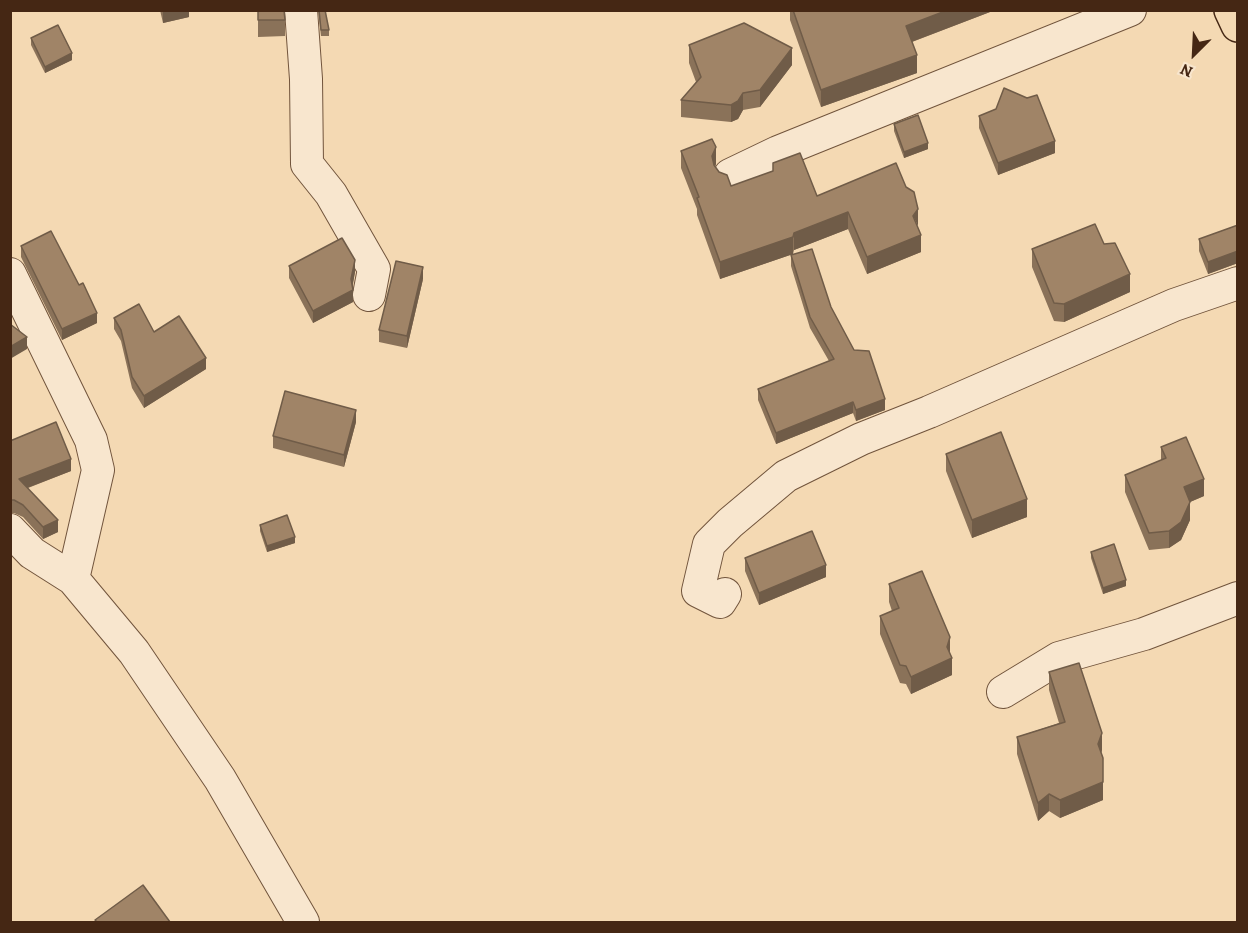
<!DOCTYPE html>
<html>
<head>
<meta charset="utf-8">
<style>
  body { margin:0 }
  #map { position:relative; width:1248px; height:933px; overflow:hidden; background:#f4d9b3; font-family:Alegreya,serif }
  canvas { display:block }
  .frame { position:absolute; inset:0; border:12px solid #452714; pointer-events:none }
  .north { position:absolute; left:1164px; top:24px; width:60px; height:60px; -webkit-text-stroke:4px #f8e6ce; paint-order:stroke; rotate:204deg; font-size:16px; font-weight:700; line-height:24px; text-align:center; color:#452714 }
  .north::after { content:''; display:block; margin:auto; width:21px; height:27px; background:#452714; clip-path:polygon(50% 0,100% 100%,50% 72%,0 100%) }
</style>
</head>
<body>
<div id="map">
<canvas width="1248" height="933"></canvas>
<div class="frame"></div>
<div class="north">N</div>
</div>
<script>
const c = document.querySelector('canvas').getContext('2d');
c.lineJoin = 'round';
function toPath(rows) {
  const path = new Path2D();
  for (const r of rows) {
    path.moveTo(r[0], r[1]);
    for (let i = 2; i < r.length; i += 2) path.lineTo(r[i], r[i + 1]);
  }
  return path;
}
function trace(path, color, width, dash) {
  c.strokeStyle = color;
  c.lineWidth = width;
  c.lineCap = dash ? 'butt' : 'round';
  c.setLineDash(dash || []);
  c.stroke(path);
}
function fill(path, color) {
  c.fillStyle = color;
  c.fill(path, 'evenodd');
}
const minor = toPath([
  [301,10,306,79,307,164,331,194,374,269,369,295],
  [730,175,778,152,1130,10],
  [10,274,91,440,98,470,73,579],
  [10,530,32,553,73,579,134,652,220,779,303,922],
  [725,594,720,602,698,591,709,544,730,523,786,476,861,439,929,412,1174,305,1238,283],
  [1003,692,1059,658,1144,634,1238,598]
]);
const primary = toPath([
  [1231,10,1238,25]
]);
trace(minor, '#71543c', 34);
trace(primary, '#452714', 36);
trace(minor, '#f8e6ce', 32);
trace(primary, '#f4d9b3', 33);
fill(toPath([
  [160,10,200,10,189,11,189,17,163,23],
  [258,10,285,20,285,36,258,37],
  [318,10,325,10,329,30,329,36,321,36],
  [790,10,877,11,990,12,912,42,917,73,821,107,790,20],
  [31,38,72,60,45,73,31,45],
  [689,45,792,65,760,107,743,110,738,119,731,122,681,117,681,100,696,82,689,63],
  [979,116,1055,153,998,175,979,128],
  [894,124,928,149,904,158,894,131],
  [681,151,716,164,715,167,731,186,773,172,773,163,817,196,917,227,921,252,867,274,848,229,794,250,793,254,720,279,697,215,697,209,681,168],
  [1238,225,1238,263,1208,274,1199,251,1199,239],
  [1104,244,1130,292,1064,322,1054,321,1032,267,1032,249],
  [21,246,97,323,62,340,21,257],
  [791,255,831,307,885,410,856,421,853,413,776,444,758,400,758,389,829,361,810,328,791,266],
  [289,266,355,272,352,287,353,302,313,323,289,278],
  [423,279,407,348,379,342,379,330],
  [114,318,154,332,206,369,144,408,132,388,121,341,114,329],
  [356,422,344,467,273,448,273,436],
  [10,441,71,471,28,488,58,532,43,539,23,517,14,513,10,513],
  [1161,447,1204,496,1190,502,1190,520,1181,540,1169,548,1149,550,1125,492,1125,475,1161,460],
  [946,454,1027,517,972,538,946,471],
  [260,525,295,543,267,552,260,531],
  [1091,552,1126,586,1103,594,1091,558],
  [745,558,826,577,759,605,745,571],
  [889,584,950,654,952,675,911,694,906,684,900,683,880,634,880,616,892,611,889,602],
  [1049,672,1102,750,1101,753,1103,800,1060,818,1049,811,1038,821,1017,754,1017,737,1059,723,1049,690]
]), '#8a7259');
fill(toPath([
  [163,10,189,10,189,17,163,23],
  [948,10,992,10,990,12,906,44,906,26],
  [792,48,792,65,760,107,760,90],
  [72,53,72,60,45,73,45,67],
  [917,55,917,73,821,107,821,90],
  [743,93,743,110,738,119,731,122,731,105],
  [1055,141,1055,153,998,175,998,163],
  [928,143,928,149,904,158,904,152],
  [716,147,716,164,712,173,712,156],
  [918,209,918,226,913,216],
  [848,212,848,229,794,250,794,233],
  [921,235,921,252,867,274,867,257],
  [793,237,793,254,720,279,720,262],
  [1238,251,1238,263,1208,274,1208,262],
  [355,260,355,272,352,290,353,290,353,302,313,323,313,311,351,279],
  [423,267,423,279,407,348,407,336],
  [1130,274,1130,292,1064,322,1064,304],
  [97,313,97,323,62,340,62,329],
  [27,337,27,349,10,359,10,347],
  [206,358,206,369,144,408,144,396],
  [885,399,885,410,856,421,856,410],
  [853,402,853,413,776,444,776,433],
  [356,410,356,422,344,467,344,455],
  [71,459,71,471,19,491,19,479],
  [1204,479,1204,496,1190,502,1190,520,1181,540,1169,548,1169,531,1184,487],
  [1027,499,1027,517,972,538,972,520],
  [58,520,58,532,43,539,43,527],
  [295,537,295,543,267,552,267,546],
  [826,565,826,577,759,605,759,593],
  [1126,580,1126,586,1103,594,1103,588],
  [950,637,950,655,952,658,952,675,911,694,911,677,947,647],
  [1102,733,1102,750,1098,762,1098,744],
  [1103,758,1103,800,1060,818,1060,800],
  [1049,794,1049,811,1038,821,1038,803]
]), '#705c48');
const building = toPath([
  [258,10,284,10,285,20,258,20,258,10],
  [319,10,325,10,329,30,321,30,319,10],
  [793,10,877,11,948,10,906,26,917,55,821,90,793,10],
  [744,23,792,48,760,90,743,93,738,101,731,105,681,100,701,77,689,45,744,23],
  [58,25,72,53,45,67,31,38,58,25],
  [1004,88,1027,98,1037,95,1055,141,998,163,979,116,996,109,1004,88],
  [918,115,928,143,904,152,894,124,918,115],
  [712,139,716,147,712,156,714,165,719,172,727,175,731,186,773,171,773,163,800,153,817,196,896,163,906,187,914,192,918,209,913,216,921,235,867,257,848,212,794,233,793,237,720,262,697,198,699,197,681,151,712,139],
  [1095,224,1104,244,1115,243,1130,274,1064,304,1054,303,1032,249,1095,224],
  [1238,225,1238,251,1208,262,1199,239,1238,225],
  [51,231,79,285,83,283,97,313,62,329,21,246,51,231],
  [342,238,355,260,351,279,353,290,313,311,289,266,342,238],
  [812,249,831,307,854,350,869,351,885,399,856,410,853,402,776,433,758,389,834,359,810,317,791,255,812,249],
  [396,261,423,267,407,336,379,330,396,261],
  [139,304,154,332,179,316,206,358,144,396,132,377,121,330,114,318,139,304],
  [10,324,27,337,10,347,10,324],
  [285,391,356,410,344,455,273,436,285,391],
  [56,422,71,459,19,479,58,520,43,527,23,505,14,500,10,500,10,441,56,422],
  [1001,432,1027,499,972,520,946,454,1001,432],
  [1186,437,1204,479,1184,487,1190,502,1181,522,1169,531,1149,533,1125,475,1166,458,1161,447,1186,437],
  [287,515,295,537,267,546,260,525,287,515],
  [812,531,826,565,759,593,745,558,812,531],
  [1114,544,1126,580,1103,588,1091,552,1114,544],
  [922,571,950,637,947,647,952,658,911,677,906,666,900,665,880,616,899,608,889,584,922,571],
  [1079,663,1102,733,1098,744,1103,758,1103,782,1060,800,1049,794,1038,803,1017,737,1065,722,1049,672,1079,663],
  [143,885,170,922,97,922,95,920,143,885]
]);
fill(building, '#a08467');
trace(building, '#705c48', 1.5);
</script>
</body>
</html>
